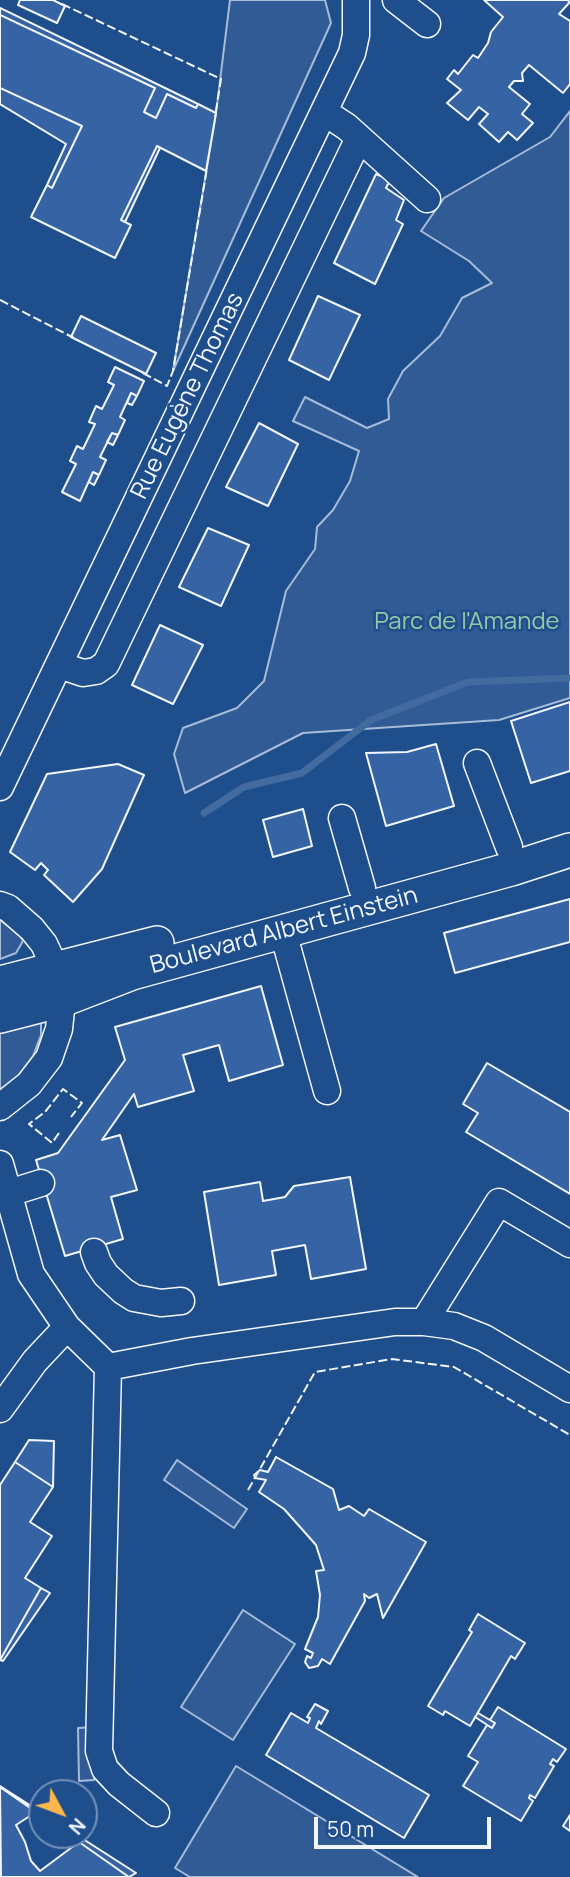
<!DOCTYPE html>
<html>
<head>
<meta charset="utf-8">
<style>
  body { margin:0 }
  #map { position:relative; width:570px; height:1877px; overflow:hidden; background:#1f4e8c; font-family:Manrope,sans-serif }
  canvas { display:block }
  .north { position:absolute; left:28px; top:1779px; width:70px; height:70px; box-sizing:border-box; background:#1f4e8c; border:2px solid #7391ba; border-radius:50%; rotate:131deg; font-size:19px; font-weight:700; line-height:28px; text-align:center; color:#f2f6ff }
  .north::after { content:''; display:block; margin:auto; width:24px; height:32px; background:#ffb74d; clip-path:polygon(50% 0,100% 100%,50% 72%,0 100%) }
  .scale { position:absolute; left:314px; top:1817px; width:177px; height:32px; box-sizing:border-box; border:4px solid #f2f6ff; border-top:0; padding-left:9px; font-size:21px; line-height:24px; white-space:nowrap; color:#f2f6ff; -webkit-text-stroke:5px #1f4e8c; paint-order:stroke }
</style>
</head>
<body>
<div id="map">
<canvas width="570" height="1877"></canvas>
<div class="north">N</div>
<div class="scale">50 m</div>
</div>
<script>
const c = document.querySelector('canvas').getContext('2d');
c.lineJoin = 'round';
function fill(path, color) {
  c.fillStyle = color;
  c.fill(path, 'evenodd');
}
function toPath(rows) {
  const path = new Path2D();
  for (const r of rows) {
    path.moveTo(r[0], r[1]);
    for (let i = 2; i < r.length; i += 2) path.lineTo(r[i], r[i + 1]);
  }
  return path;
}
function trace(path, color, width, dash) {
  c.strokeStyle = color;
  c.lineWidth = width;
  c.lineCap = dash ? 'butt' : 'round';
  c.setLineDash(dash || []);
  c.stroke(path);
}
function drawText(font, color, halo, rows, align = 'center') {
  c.font = font + ' Manrope,sans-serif';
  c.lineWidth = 5;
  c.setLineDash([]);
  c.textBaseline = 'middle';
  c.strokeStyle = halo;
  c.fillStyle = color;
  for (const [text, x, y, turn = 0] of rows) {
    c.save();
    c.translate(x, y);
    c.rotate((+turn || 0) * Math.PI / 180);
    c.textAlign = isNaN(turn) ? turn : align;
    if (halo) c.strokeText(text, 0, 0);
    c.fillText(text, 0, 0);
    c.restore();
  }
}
const built = toPath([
  [230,0,325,0,331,23,173,371,216,113,230,0],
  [570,111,570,698,499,720,303,733,185,793,174,754,183,728,237,708,264,681,286,591,315,549,317,527,333,510,350,481,359,451,293,421,305,397,367,428,389,419,388,399,403,371,440,336,462,298,492,283,469,261,421,231,444,198,550,137,570,111],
  [0,920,20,935,23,941,16,953,0,959,0,920],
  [38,1020,41,1023,41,1035,33,1056,11,1085,0,1095,0,1028,38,1020],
  [177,1460,247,1509,234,1528,164,1480,177,1460],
  [243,1610,295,1644,233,1740,181,1707,243,1610],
  [94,1727,94,1780,79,1781,78,1728,94,1727],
  [236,1766,418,1877,190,1877,175,1868,236,1766]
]);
fill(built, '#305b95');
trace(built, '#a8bbd7', 2);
trace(toPath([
  [204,813,244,787,302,773,371,720,468,682,570,678]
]), '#446ba0', 7);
const building = toPath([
  [20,0,53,0,65,6,57,23,18,5,20,0],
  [484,0,567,0,570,2,559,14,570,21,570,84,563,93,529,65,522,73,523,81,514,81,509,87,530,104,522,114,533,123,517,140,508,132,499,142,479,124,488,114,479,107,468,120,447,103,461,90,447,79,454,70,458,74,473,55,478,58,488,43,491,32,503,17,484,0],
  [0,8,198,104,196,108,167,94,156,118,144,112,155,88,0,15,0,8],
  [0,15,155,88,144,112,156,118,167,94,196,108,198,104,216,113,206,171,157,146,121,220,131,225,115,258,31,217,47,185,52,188,82,126,0,88,0,15],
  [0,88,82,126,52,188,47,185,66,144,0,104,0,88],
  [157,146,160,148,125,222,121,220,157,146],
  [376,174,390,180,386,188,404,200,396,220,403,224,375,284,334,263,376,174],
  [318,296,360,315,329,380,289,360,318,296],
  [81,316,156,353,146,374,71,337,81,316],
  [115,367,144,381,137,396,131,393,120,417,125,420,118,435,112,433,100,457,106,460,99,475,93,472,80,501,62,492,76,464,70,461,77,446,83,449,95,424,89,422,96,406,102,409,114,385,108,382,115,367],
  [131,393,137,396,132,405,127,403,131,393],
  [259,423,298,444,268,506,226,487,259,423],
  [112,433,118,435,113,445,107,442,112,433],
  [93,472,99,475,94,485,89,482,93,472],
  [208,528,249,545,221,606,179,587,208,528],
  [160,625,203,645,173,704,132,685,160,625],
  [570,702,570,771,531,783,511,721,570,702],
  [436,744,454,806,386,826,366,753,407,752,436,744],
  [118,764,144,775,102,869,73,902,44,875,48,870,41,863,35,870,10,852,47,774,118,764],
  [303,809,312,846,273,857,263,820,303,809],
  [570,899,570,942,455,973,444,933,570,899],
  [261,986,283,1065,229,1081,219,1045,183,1055,194,1091,138,1107,134,1094,102,1140,120,1135,137,1190,111,1197,123,1239,65,1256,36,1160,58,1153,125,1060,115,1027,261,986],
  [487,1063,570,1112,570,1194,466,1132,478,1113,463,1104,487,1063],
  [350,1177,366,1269,311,1279,305,1245,272,1251,276,1275,219,1285,204,1192,260,1182,263,1201,285,1197,294,1186,350,1177],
  [29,1440,54,1441,53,1487,15,1462,29,1440],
  [276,1457,333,1489,339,1510,349,1506,364,1516,369,1509,426,1542,383,1618,377,1594,369,1598,364,1594,365,1601,330,1664,322,1659,318,1666,309,1668,305,1662,307,1656,311,1658,313,1653,305,1649,318,1617,320,1595,316,1571,324,1570,316,1545,284,1509,259,1492,266,1480,255,1478,254,1475,260,1470,268,1472,276,1457],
  [15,1462,53,1487,30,1522,52,1536,25,1578,41,1588,0,1660,0,1485,15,1462],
  [41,1588,50,1593,3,1661,0,1660,41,1588],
  [478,1614,525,1643,515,1659,511,1656,470,1726,445,1711,443,1715,428,1706,472,1632,469,1630,478,1614],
  [315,1704,328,1711,321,1724,319,1721,316,1728,429,1795,404,1838,266,1755,291,1713,308,1723,310,1718,307,1717,315,1704],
  [498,1707,566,1749,557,1762,553,1759,550,1764,554,1766,535,1798,530,1795,529,1798,533,1801,521,1821,463,1786,478,1762,468,1756,487,1725,492,1728,495,1723,490,1720,498,1707],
  [478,1713,495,1723,492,1728,475,1717,478,1713],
  [0,1786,39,1811,36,1812,0,1786],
  [0,1787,36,1812,16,1825,25,1842,31,1861,40,1871,79,1842,129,1877,1,1877,0,1787],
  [570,1815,570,1831,563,1826,570,1815],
  [83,1839,136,1873,129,1877,79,1842,83,1839]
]);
fill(building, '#3563a3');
trace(building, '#f2f6ff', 2);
const minor = toPath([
  [396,0,427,24],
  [324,112,347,127,427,199],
  [59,665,83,673,96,671,106,664,359,138],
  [477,763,509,847],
  [0,787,352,53,356,35,356,0],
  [342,818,362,888],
  [0,905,8,908,32,929,44,944,56,970,62,1000,59,1029,49,1058,29,1084,0,1107],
  [283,932,327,1091],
  [0,1164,31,1274,67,1327,108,1367,192,1351,395,1322,424,1322,454,1326,484,1338,570,1389],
  [9,1193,41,1183],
  [94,1252,98,1263,106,1275,123,1291,134,1298,161,1303,181,1301],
  [424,1322,499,1202,570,1244],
  [108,1367,99,1751,105,1769,119,1784,156,1813],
  [0,1409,35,1361,67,1327]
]);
const major = toPath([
  [0,983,157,943],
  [0,1016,62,1000,132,973,511,869,570,850]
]);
trace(minor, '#f2f6ff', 29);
trace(major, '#f2f6ff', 36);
trace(minor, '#1f4e8c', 26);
trace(major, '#1f4e8c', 33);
trace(toPath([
  [62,4,221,79,215,117],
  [0,300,74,338],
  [143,373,167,386,173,371,207,168],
  [59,1133,52,1143,29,1124,45,1112,63,1089,82,1103,71,1117],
  [248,1490,315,1372,392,1359,454,1367,570,1435]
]), '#f2f6ff', 2, [9, 3.5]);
drawText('24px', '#f2f6ff', '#1f4e8c', [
  ["Rue Eugène Thomas",188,396,-64],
  ["Boulevard Albert Einstein",284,931,-15]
]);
drawText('24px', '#97c8a6', '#1f4e8c', [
  ["Parc de l'Amande",467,622]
]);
</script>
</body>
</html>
